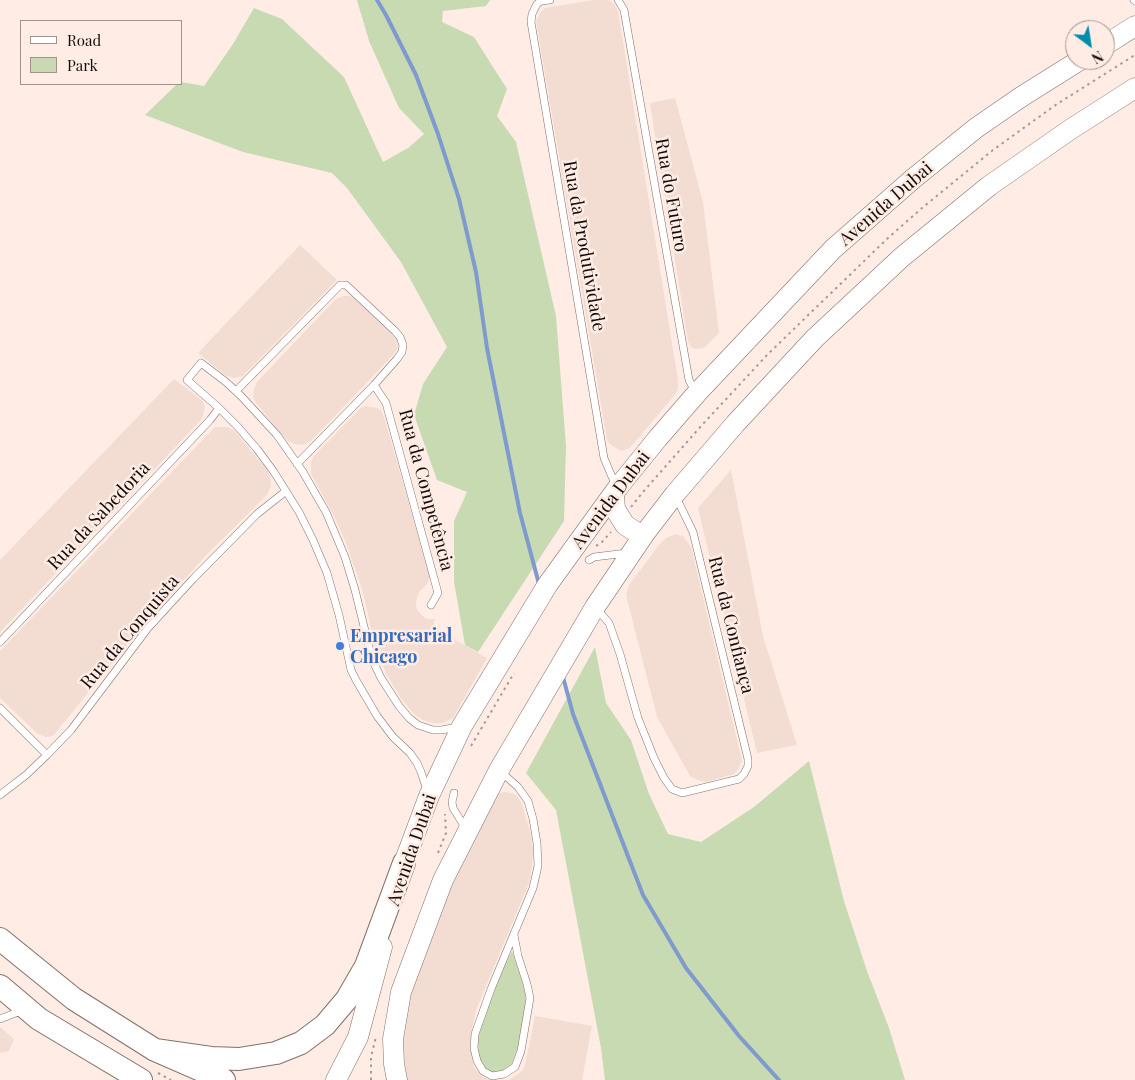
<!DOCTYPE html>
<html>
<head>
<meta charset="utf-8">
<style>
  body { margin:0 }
  #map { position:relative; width:1135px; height:1080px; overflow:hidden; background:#ffece5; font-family:"Playfair Display",serif }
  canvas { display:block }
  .legend { position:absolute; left:20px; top:20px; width:162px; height:65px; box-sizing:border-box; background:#ffece5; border:1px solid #a1928d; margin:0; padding:6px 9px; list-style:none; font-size:15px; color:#140c0a }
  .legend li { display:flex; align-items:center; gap:10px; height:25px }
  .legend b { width:25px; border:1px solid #a1928d }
  .north { position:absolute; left:1065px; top:20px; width:50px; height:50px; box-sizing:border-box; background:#ffece5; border:1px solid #a1928d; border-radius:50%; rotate:149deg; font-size:14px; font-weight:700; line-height:20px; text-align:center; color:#140c0a }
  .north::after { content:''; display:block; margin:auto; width:18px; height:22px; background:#008dab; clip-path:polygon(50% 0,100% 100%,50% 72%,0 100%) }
</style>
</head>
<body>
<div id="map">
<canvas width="1135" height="1080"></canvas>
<ul class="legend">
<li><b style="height:6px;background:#fff"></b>Road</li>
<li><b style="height:14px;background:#c8dab2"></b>Park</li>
</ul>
<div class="north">N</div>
</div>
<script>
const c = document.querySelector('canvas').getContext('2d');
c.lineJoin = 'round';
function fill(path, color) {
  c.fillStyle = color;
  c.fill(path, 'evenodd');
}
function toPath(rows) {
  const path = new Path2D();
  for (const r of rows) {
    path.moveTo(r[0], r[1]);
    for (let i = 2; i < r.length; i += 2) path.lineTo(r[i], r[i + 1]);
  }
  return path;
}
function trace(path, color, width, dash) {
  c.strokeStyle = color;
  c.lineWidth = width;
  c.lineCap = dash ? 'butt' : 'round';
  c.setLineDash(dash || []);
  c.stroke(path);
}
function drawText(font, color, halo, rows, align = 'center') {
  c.font = font + ' "Playfair Display",serif';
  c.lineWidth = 5;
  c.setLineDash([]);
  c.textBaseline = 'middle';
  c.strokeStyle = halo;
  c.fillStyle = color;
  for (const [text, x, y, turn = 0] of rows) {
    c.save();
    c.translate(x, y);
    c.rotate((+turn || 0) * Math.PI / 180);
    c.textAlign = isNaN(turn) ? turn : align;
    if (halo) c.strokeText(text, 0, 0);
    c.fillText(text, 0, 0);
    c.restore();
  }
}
fill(toPath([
  [594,0,608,0,614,4,618,11,678,380,678,390,673,397,630,448,621,451,610,444,607,440,536,21,540,13,545,8],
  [675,98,703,202,719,333,704,348,696,349,692,348,688,342,650,103],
  [300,245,337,280,243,376,234,378,225,375,198,353],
  [344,296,350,296,355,299,391,333,396,339,398,347,395,353,310,442,303,445,294,444,288,441,283,436,256,403,253,397,254,389,257,382,334,301,338,298],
  [174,379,202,400,205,407,202,419,0,632,0,560],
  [366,406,377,408,381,410,384,417,430,577,427,584,420,591,417,597,416,604,417,610,426,619,435,619,433,627,487,658,453,718,442,723,433,723,423,720,414,714,400,697,386,673,375,647,363,592,346,543,336,520,311,474,311,463,313,457,357,412,361,408],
  [215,427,226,427,234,430,267,470,271,480,271,486,267,495,210,551,148,619,53,736,46,737,38,734,0,698,0,651],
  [731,470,763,636,797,745,757,753,698,508],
  [676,534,684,537,691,547,742,761,738,769,734,774,706,782,697,780,690,776,657,717,626,595,629,585,659,545,666,538],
  [505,792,512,793,517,796,522,804,530,832,533,848,532,866,529,883,476,1010,472,1030,470,1043,472,1059,474,1067,481,1075,488,1080,407,1080,403,1048,403,1031,411,994,450,890,491,801,494,796,499,793],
  [535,1016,592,1026,582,1080,509,1080,522,1071,525,1066],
  [0,1027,14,1039,9,1051,0,1053]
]), '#f3ddd2');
fill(toPath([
  [357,0,490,0,486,6,443,11,442,22,474,37,507,89,497,116,516,142,556,316,566,446,564,521,478,652,465,645,454,582,454,521,467,492,437,480,414,415,423,384,447,347,401,262,347,188,332,173,243,152,145,115,177,84,181,84,181,82,204,86,233,44,254,8,282,19,344,77,383,162,408,148,424,134,399,108,369,41],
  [595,647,606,703,631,740,649,794,668,834,701,842,754,807,809,761,844,901,867,971,889,1028,905,1080,605,1080,601,1048,556,810,526,773],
  [512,951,525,991,526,1002,518,1047,511,1065,502,1071,492,1073,485,1068,479,1057,478,1044,480,1026,505,965]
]), '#c8dab2');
trace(toPath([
  [377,0,386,15,416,75,438,134,459,199,476,272,487,348,520,513,539,584],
  [563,677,573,714,643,895,686,968,739,1036,779,1080]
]), '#7f9bce', 4);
const lane = toPath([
  [550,0,541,1,537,4,532,14,531,22,604,458,612,477,617,484],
  [618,0,624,10,689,380,695,391],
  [1134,0,1135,1],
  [374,385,386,403,438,593,431,605],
  [236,391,340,285,346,285,395,331,400,337,403,345,402,352,397,359,374,385,297,464],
  [589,560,594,557,627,553],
  [596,608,609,623,620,654,638,718,654,758,664,778,672,789,682,793,739,779,744,774,748,766,748,759,693,532,676,497],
  [0,642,210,420,219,408],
  [0,708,47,755],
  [501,772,518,787,528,801,533,819,537,843,538,866,533,888,491,989,475,1034,474,1048,477,1061,483,1071,492,1076,504,1074,515,1067,521,1051,530,998,527,984,518,956,514,935],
  [427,790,421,772,417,763,410,753,393,737,377,716,356,680,351,670,339,615,327,573,313,540,299,512,274,472,257,449,238,427,219,408,187,380,201,363,226,382,241,396,277,435,303,472,315,493,326,512,345,557,355,590,372,659,381,678,399,706,409,718,418,725,433,730,442,730,457,727],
  [454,793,452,802,453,808,466,829],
  [0,795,26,775,47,755,71,730,148,628,193,579,257,514,286,491],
  [0,1019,23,1010]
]);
const secondary = toPath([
  [1105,45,1135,26],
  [614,495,615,509,625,525,636,532,645,533],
  [400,878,404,863,429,796,462,726,548,584,619,486,658,438,697,393,833,249,914,178,976,128,1021,97,1080,60],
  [336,1080,358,1037,382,947],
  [397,1080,394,1064,393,1039,401,992,443,880,499,770,595,607,645,533,675,494,735,424,815,338,902,257,989,186,1071,129,1135,88]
]);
const primary = toPath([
  [0,939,74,999,155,1050,224,1080],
  [0,986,39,1019,141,1080],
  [155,1050,211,1058,239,1059,276,1053,301,1043,325,1025,347,999,366,966,404,863]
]);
trace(lane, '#857069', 8);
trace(secondary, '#857069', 21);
trace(primary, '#857069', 24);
trace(toPath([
  [631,507,643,492,702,425,768,354,888,238,922,208,993,150,1057,104,1135,55],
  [596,546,602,542,611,532],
  [471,746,514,673],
  [438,853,446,833,445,814],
  [158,1073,171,1080],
  [371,1080,371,1057,376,1037]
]), '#a79993', 2, [2.5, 4]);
trace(lane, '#fff', 7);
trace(secondary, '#fff', 20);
trace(primary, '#fff', 22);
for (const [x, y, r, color] of [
  [340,646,5,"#3f7fe0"]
]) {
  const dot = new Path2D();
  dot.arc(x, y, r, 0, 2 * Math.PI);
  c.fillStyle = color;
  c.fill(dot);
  trace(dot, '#ffece5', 2);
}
drawText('18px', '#140c0a', '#ffece5', [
  ["Rua do Futuro",671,195,80],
  ["Avenida Dubai",886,204,-41],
  ["Rua da Produtividade",584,246,80],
  ["Rua da Competência",426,490,75],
  ["Avenida Dubai",611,500,-53],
  ["Rua da Sabedoria",99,516,-47],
  ["Rua da Confiança",731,625,76],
  ["Rua da Conquista",130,632,-50],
  ["Avenida Dubai",412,850,-71]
]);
drawText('bold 18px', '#366cbe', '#ffece5', [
  ["Empresarial",350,636],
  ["Chicago",350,657]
], 'left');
</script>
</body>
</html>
